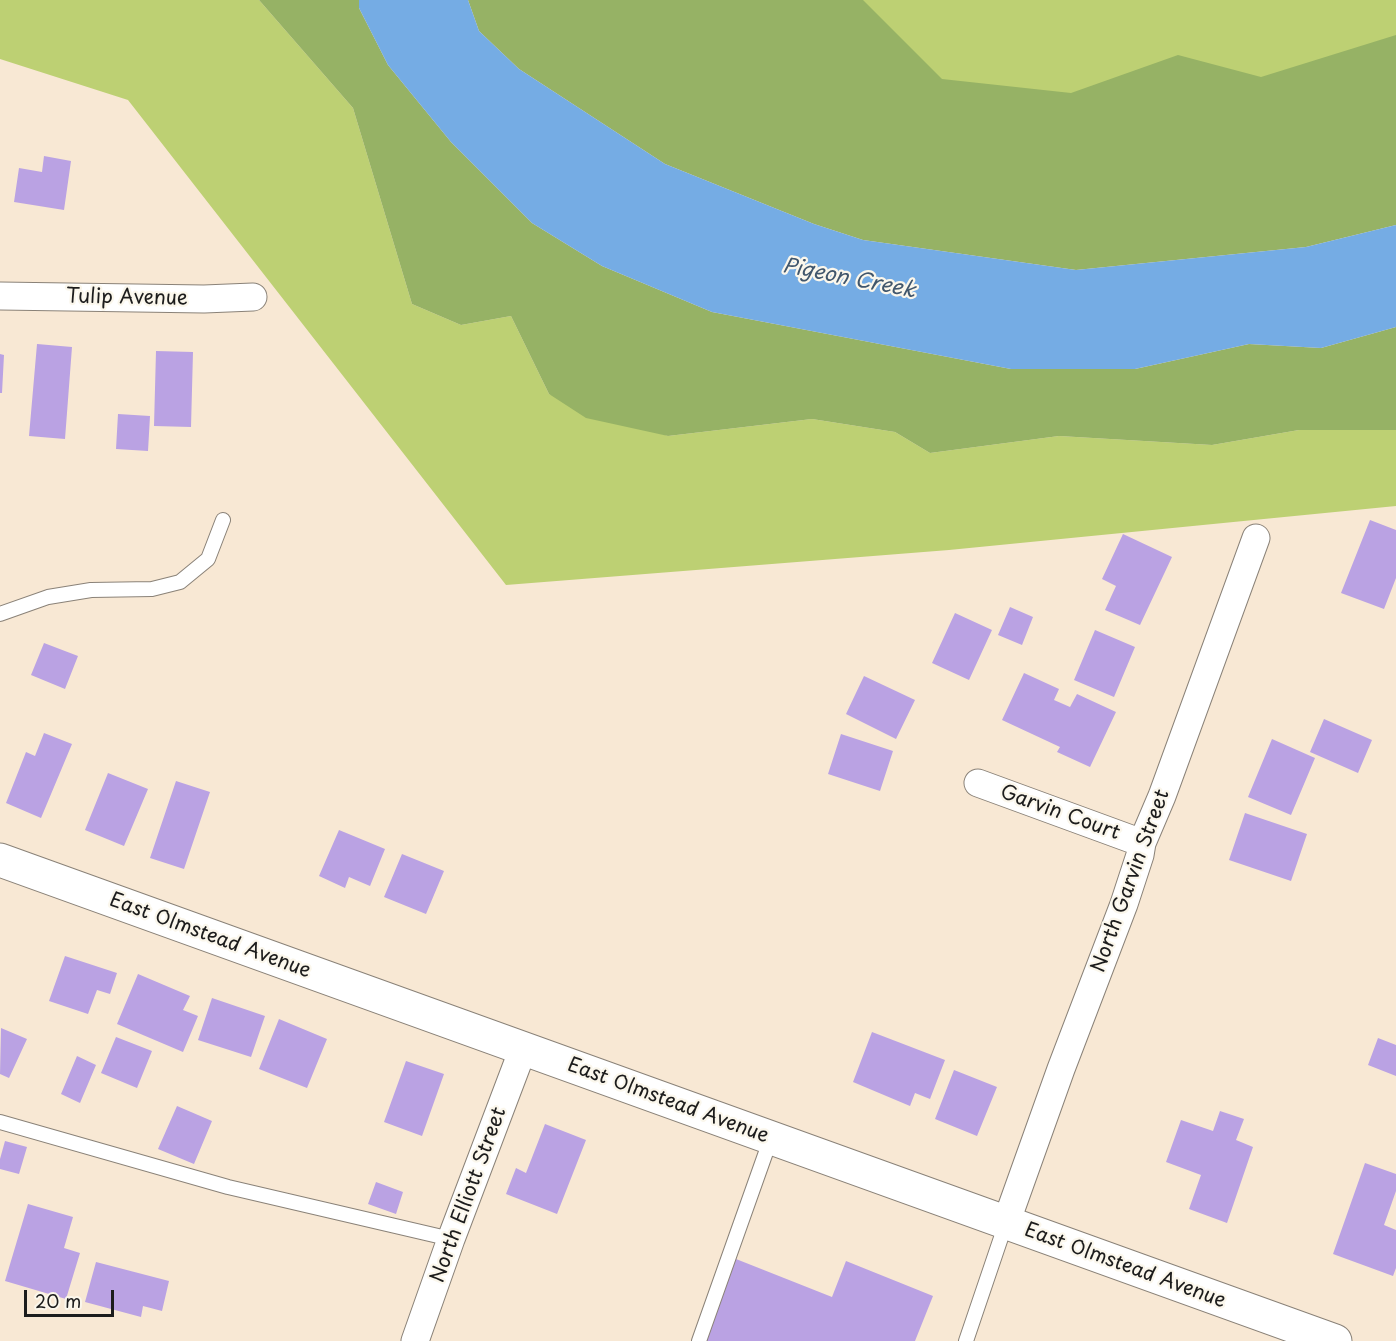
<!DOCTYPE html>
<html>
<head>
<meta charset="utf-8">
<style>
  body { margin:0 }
  #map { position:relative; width:1396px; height:1341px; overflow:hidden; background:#f8e8d4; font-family:"Playpen Sans",sans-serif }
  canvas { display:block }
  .scale { position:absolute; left:24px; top:1290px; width:90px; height:27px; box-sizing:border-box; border:3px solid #1c1c1c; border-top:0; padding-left:8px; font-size:18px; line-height:21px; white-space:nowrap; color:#1c1c1c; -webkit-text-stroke:4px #fbf7ec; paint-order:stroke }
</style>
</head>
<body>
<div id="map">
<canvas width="1396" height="1341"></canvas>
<div class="scale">20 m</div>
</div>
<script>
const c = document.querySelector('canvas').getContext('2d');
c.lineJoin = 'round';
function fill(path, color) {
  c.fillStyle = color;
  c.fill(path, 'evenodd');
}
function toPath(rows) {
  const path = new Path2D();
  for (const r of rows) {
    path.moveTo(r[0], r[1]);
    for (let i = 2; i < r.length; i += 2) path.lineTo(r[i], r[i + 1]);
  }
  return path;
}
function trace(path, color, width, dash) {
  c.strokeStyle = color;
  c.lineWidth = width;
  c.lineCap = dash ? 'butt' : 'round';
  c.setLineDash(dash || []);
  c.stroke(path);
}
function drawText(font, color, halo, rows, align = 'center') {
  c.font = font + ' "Playpen Sans",sans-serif';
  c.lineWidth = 4.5;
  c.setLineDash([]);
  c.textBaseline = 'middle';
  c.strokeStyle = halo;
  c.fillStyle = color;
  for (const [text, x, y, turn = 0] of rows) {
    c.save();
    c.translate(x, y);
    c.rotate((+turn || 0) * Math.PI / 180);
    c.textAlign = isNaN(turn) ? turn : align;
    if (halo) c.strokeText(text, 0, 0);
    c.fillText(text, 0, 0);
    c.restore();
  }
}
fill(toPath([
  [0,0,259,0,353,108,412,304,461,325,511,316,549,394,668,436,812,419,895,432,930,453,1059,436,1212,445,1299,430,1396,430,1396,506,949,550,506,585,128,100,0,59],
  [808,0,1396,0,1396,93,980,148]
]), '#bdd073');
fill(toPath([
  [259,0,359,0,359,8,388,65,451,142,532,223,602,266,712,312,1011,369,1135,369,1249,344,1321,348,1396,327,1396,430,1299,430,1212,445,1059,436,930,453,895,432,812,419,668,436,586,418,549,394,511,316,461,325,412,304,353,108],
  [468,0,863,0,942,79,1071,93,1178,55,1261,77,1396,35,1396,225,1306,247,1076,270,863,240,814,224,665,164,519,69,479,31]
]), '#96b265');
fill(toPath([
  [359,0,468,0,479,31,519,69,665,164,814,224,863,240,1076,270,1306,247,1396,225,1396,327,1321,348,1249,344,1135,369,1011,369,712,312,602,266,532,223,451,142,388,65,359,8]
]), '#75ace4');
fill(toPath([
  [44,156,71,161,64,210,14,202,19,168,42,172],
  [37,344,72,347,65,439,29,436],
  [156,351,193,352,191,427,154,426],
  [0,354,4,355,2,393,0,393],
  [118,414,150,416,148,451,116,449],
  [1370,520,1396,530,1396,578,1384,609,1341,593],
  [1123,534,1172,557,1140,625,1105,610,1116,586,1102,579],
  [1010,607,1033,617,1022,645,998,635],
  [955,613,992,630,969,680,932,663],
  [1095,630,1135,647,1114,697,1074,680],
  [44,643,78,656,65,689,31,675],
  [1024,673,1059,689,1054,700,1070,707,1077,694,1116,712,1090,767,1057,752,1060,747,1002,720],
  [864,676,915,700,896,739,846,714],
  [1324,719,1372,740,1358,773,1310,752],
  [44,733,72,744,41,818,6,803,26,752,35,756],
  [841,734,893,751,880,791,828,774],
  [1272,739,1315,758,1291,815,1248,797],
  [108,773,148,789,124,846,85,830],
  [176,781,210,792,184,869,150,858],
  [1245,813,1307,834,1291,881,1229,860],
  [339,830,385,849,370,886,349,877,345,888,319,876],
  [402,854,444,871,426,914,384,897],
  [65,956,117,973,110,994,97,990,88,1014,49,1001],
  [138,974,190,996,183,1010,198,1016,183,1052,117,1024],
  [212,998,265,1016,251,1057,198,1040],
  [279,1019,327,1039,307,1088,259,1069],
  [1,1028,27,1039,9,1078,0,1074],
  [872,1032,945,1060,930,1099,915,1093,910,1106,853,1082],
  [116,1037,152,1051,137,1088,101,1073],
  [1378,1038,1396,1045,1396,1076,1368,1065],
  [77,1056,96,1065,80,1103,61,1094],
  [406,1061,444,1074,422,1136,384,1122],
  [954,1070,997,1087,977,1136,935,1119],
  [177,1106,212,1121,194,1164,158,1149],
  [1220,1111,1244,1119,1236,1140,1253,1147,1227,1223,1189,1209,1201,1175,1166,1162,1181,1120,1213,1131],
  [545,1124,586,1140,557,1214,506,1194,516,1168,526,1173],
  [5,1141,27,1147,19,1174,0,1169,0,1159],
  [1365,1163,1396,1174,1396,1191,1384,1225,1396,1230,1396,1268,1393,1276,1333,1254],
  [376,1182,403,1192,396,1214,368,1204],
  [28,1204,73,1217,64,1248,80,1253,66,1299,5,1281],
  [736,1259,832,1297,846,1261,933,1296,915,1341,704,1341],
  [96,1262,169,1281,162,1311,143,1306,141,1317,85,1302]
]), '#baa2e3');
const lane = toPath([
  [0,614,48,597,91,590,152,589,180,582,208,559,223,520],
  [0,1122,228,1187,451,1239],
  [699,1341,771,1138],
  [966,1341,1006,1223]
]);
const street = toPath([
  [0,296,204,299,253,297],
  [978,783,1142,843],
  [1006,1223,1061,1069,1124,904,1140,855,1142,843,1162,796,1256,538],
  [415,1341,451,1239,523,1049]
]);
const secondary = toPath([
  [0,860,1335,1341]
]);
trace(lane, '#8a8278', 16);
trace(street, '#8a8278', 29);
trace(secondary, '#8a8278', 35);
trace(lane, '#fff', 14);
trace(street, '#fff', 27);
trace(secondary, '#fff', 33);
drawText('20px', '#1c1c1c', '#fbf7ec', [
  ["Tulip Avenue",127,298,1],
  ["Garvin Court",1060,813,20],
  ["North Garvin Street",1131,881,-70],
  ["East Olmstead Avenue",210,936,20],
  ["East Olmstead Avenue",668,1101,20],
  ["North Elliott Street",469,1195,-70],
  ["East Olmstead Avenue",1125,1266,20]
]);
drawText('italic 21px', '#40566c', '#fbf7ec', [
  ["Pigeon Creek",849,279,11]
]);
</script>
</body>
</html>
